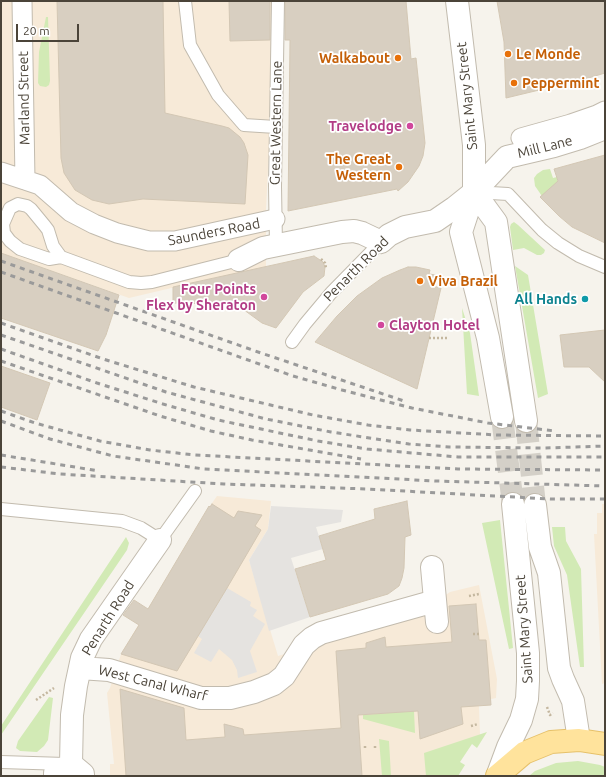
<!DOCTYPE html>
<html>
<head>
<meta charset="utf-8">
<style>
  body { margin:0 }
  #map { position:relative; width:606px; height:777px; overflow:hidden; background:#f6f3ec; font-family:Ubuntu,sans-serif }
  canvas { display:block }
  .frame { position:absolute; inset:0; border:2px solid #4b4439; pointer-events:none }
  .scale { position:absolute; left:16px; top:24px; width:63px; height:18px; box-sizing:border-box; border:2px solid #4b4439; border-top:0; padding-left:5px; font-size:12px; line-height:14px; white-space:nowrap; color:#4b4439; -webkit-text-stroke:3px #fff; paint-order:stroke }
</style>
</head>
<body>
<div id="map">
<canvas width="606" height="777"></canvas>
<div class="frame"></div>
<div class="scale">20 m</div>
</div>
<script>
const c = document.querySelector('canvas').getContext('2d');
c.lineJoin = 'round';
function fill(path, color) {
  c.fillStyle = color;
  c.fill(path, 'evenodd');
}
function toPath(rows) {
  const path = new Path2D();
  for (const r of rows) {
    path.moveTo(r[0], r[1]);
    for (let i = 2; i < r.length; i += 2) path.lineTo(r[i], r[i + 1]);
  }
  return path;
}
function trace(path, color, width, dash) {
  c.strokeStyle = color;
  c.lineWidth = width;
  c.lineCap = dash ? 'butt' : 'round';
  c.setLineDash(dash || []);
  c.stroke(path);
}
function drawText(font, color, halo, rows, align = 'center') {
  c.font = font + ' Ubuntu,sans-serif';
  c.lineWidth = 3.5;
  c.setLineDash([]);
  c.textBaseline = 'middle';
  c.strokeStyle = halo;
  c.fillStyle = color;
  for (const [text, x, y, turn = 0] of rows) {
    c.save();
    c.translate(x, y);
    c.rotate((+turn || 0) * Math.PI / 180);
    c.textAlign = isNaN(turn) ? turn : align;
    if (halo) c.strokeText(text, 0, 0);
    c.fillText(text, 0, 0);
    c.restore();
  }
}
fill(toPath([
  [1,1,274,1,271,110,266,209,266,267,219,278,218,277,129,298,1,253],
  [217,496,271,501,268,529,249,560,278,656,327,641,412,618,450,592,479,585,497,679,496,698,491,699,491,705,479,706,480,735,472,740,445,776,110,776,110,764,114,764,107,693,110,688,121,654,209,506,210,506],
  [602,504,605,504,605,683,602,684,594,534,597,534,597,513,602,513]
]), '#f7ead8');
fill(toPath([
  [46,17,48,17,50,81,49,85,46,87,40,86,38,83,39,52],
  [550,169,553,178,557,177,559,187,544,199,535,186,534,178,537,174,543,170],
  [514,222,518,225,545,250,544,253,541,255,537,255,524,248,513,250,510,227,511,224],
  [515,266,528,275,548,394,538,398],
  [462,308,470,333,479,396,467,394],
  [500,520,513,648,509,649,482,523],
  [552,527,565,527,566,541,581,569,584,667,580,667,567,575,554,546],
  [126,537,129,543,127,550,1,735,1,726],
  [49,697,53,698,48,740,44,746,37,752,20,751,16,748,18,741],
  [414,711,415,733,363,719,363,715],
  [487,732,477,748,472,744,460,762,465,765,458,776,426,776,424,753],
  [379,739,389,741,391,776,382,776],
  [578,761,600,765,605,767,605,776,529,776,535,771,556,763]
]), '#d2eab5');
fill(toPath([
  [271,506,343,510,341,522,316,527,323,549,291,558,310,617,269,631,249,560,268,529],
  [227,588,251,602,250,606,257,610,253,616,265,624,250,651,257,672,238,678,237,670,232,660,219,649,211,662,194,653,202,639,198,636]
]), '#e5e3e0');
const building = toPath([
  [57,1,163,1,165,113,222,126,229,128,240,137,244,143,248,155,245,204,143,199,109,204,92,200,75,190,64,173,61,158,57,1],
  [229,1,270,1,270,40,230,41,229,1],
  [285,1,406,1,411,59,416,58,425,143,423,156,419,166,408,182,398,191,397,189,288,211,290,40,285,40,285,1],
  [497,1,605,1,605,73,585,79,506,98,504,42,497,1],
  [605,155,605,243,572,227,559,216,540,197,558,181,554,169,605,155],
  [1,253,119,295,106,335,98,351,1,318,1,253],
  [314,256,323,262,325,267,324,276,303,292,276,328,262,323,240,307,232,310,230,304,173,303,173,287,314,256],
  [408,267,416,267,430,270,429,274,436,275,433,286,441,288,417,389,315,342,337,316,357,296,382,278,400,270,408,267],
  [605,330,605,382,589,367,564,367,560,335,605,330],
  [1,366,50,383,37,420,1,407,1,366],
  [407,501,411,535,405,537,404,568,402,578,399,586,388,594,310,617,295,569,326,560,319,536,375,519,374,509,407,501],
  [212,504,234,518,238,511,262,515,255,526,261,530,227,588,177,671,121,654,139,625,123,615,134,600,148,609,209,506,210,507,212,504],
  [476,604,479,640,486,640,491,705,461,707,463,724,420,739,418,711,358,715,362,776,126,776,120,689,184,708,186,740,225,737,224,724,243,729,244,735,341,728,336,651,366,648,366,643,385,637,386,647,452,642,449,606,476,604]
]);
fill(building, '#d8cfc1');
trace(building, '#d3c7b4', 1);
trace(toPath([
  [502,417,513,504],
  [526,421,535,505]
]), '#d4d0c8', 22, [22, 11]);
const service = toPath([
  [185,1,190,45,218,95,244,125,276,127],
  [474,192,508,194,542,230,558,243,579,256,605,267],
  [276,245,275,186,278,1],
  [61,257,53,246,48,230,45,226,31,209,27,206,18,204,10,208,3,224,4,233,10,241,20,249,49,259,61,257,129,282,141,283,152,282,239,260],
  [292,342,305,324,331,293,381,242],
  [1,509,122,521,141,528,160,540,195,491],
  [1,762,65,764]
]);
const pedestrian = toPath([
  [22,1,25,180],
  [521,138,571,124,597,115,605,111],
  [1,172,40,185,71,212,94,224,117,233,149,241,175,241,275,219]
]);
const minor = toPath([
  [239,260,263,248,342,232,354,231,362,233,381,242,389,235,405,227,435,221,454,208,474,192,507,157,554,146,580,138,605,128],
  [432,567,437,622],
  [80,668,109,670,201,698,230,698,254,692,274,684,284,676,304,645,312,638,321,633,435,601],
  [71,764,72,715,76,686,82,658,91,639,160,540],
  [71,764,83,774,83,776],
  [55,776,55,773,71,764]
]);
const tertiary = toPath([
  [457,1,474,145,474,192,461,232,488,338,502,417],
  [474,192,496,222,526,421],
  [535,505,540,547,549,573,559,668,563,679,573,701,579,740],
  [498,774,508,747,521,720,527,699,528,681,528,653,513,504]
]);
const primary = toPath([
  [497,776,524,753,551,742,579,740,605,744]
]);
trace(service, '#c2bbae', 14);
trace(pedestrian, '#c2bbae', 21);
trace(minor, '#c2bbae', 24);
trace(tertiary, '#c2bbae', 24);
trace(primary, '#e6c16a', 24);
trace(toPath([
  [321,259,325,263,326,268],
  [429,338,448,338],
  [469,596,479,594],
  [473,634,480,634],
  [36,700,54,688],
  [547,707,550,715,553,713],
  [471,726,478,724],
  [365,746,365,750],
  [375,746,375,750]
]), '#c4b79f', 2.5, [2, 2]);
trace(service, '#fff', 12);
trace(pedestrian, '#fff', 19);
trace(minor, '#fff', 22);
trace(tertiary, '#fff', 22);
trace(primary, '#ffe39c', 22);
trace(toPath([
  [1,261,261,353,407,402],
  [1,272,293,376,342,390,412,408,488,423,555,431],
  [1,323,103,359,194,387,313,415,368,425,410,430,497,435,605,436],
  [1,335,166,392,266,419,331,432,409,444,449,447,545,448,605,446],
  [1,349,97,383,163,404,218,420,318,441,367,449,458,457,605,457],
  [1,361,160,416,211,431,252,440,361,459],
  [1,411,35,423,100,441,150,450,195,455,458,469,605,470],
  [1,421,50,439,113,456,204,469,436,481,605,486],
  [1,455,99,471],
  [1,467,60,474,224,484,367,489,550,499,605,499]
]), '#9a9a9a', 3, [5, 5]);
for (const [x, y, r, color] of [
  [508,54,4,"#e8710a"],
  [398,58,4,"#e8710a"],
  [514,83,4,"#e8710a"],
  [410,126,4,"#d1479c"],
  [399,167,4,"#e8710a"],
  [420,281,4,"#e8710a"],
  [264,297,4,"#d1479c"],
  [585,299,4,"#0f9aa8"],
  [381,325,4,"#d1479c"]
]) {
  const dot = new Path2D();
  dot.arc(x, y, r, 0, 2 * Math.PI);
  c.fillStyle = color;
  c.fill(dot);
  trace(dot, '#fff', 1.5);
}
drawText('bold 14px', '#c56008', '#fff', [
  ["Le Monde",516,54],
  ["Walkabout",390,58,"right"],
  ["Peppermint",522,83],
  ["The Great",391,159,"right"],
  ["Western",391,175,"right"],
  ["Viva Brazil",428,281]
], 'left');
drawText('14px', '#4b4439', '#fff', [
  ["Saint Mary Street",467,96,-96],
  ["Marland Street",24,98,-91],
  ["Great Western Lane",276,123,-89],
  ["Mill Lane",545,147,-14],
  ["Saunders Road",214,232,-11],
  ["Penarth Road",356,269,-45],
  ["Penarth Road",108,618,-58],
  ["Saint Mary Street",524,629,-94],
  ["West Canal Wharf",153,683,14]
]);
drawText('bold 14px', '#b23c85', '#fff', [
  ["Travelodge",402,126],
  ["Four Points",256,289],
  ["Flex by Sheraton",256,305],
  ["Clayton Hotel",389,325,"left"]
], 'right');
drawText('bold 14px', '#0d838f', '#fff', [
  ["All Hands",577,299]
], 'right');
</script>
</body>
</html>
